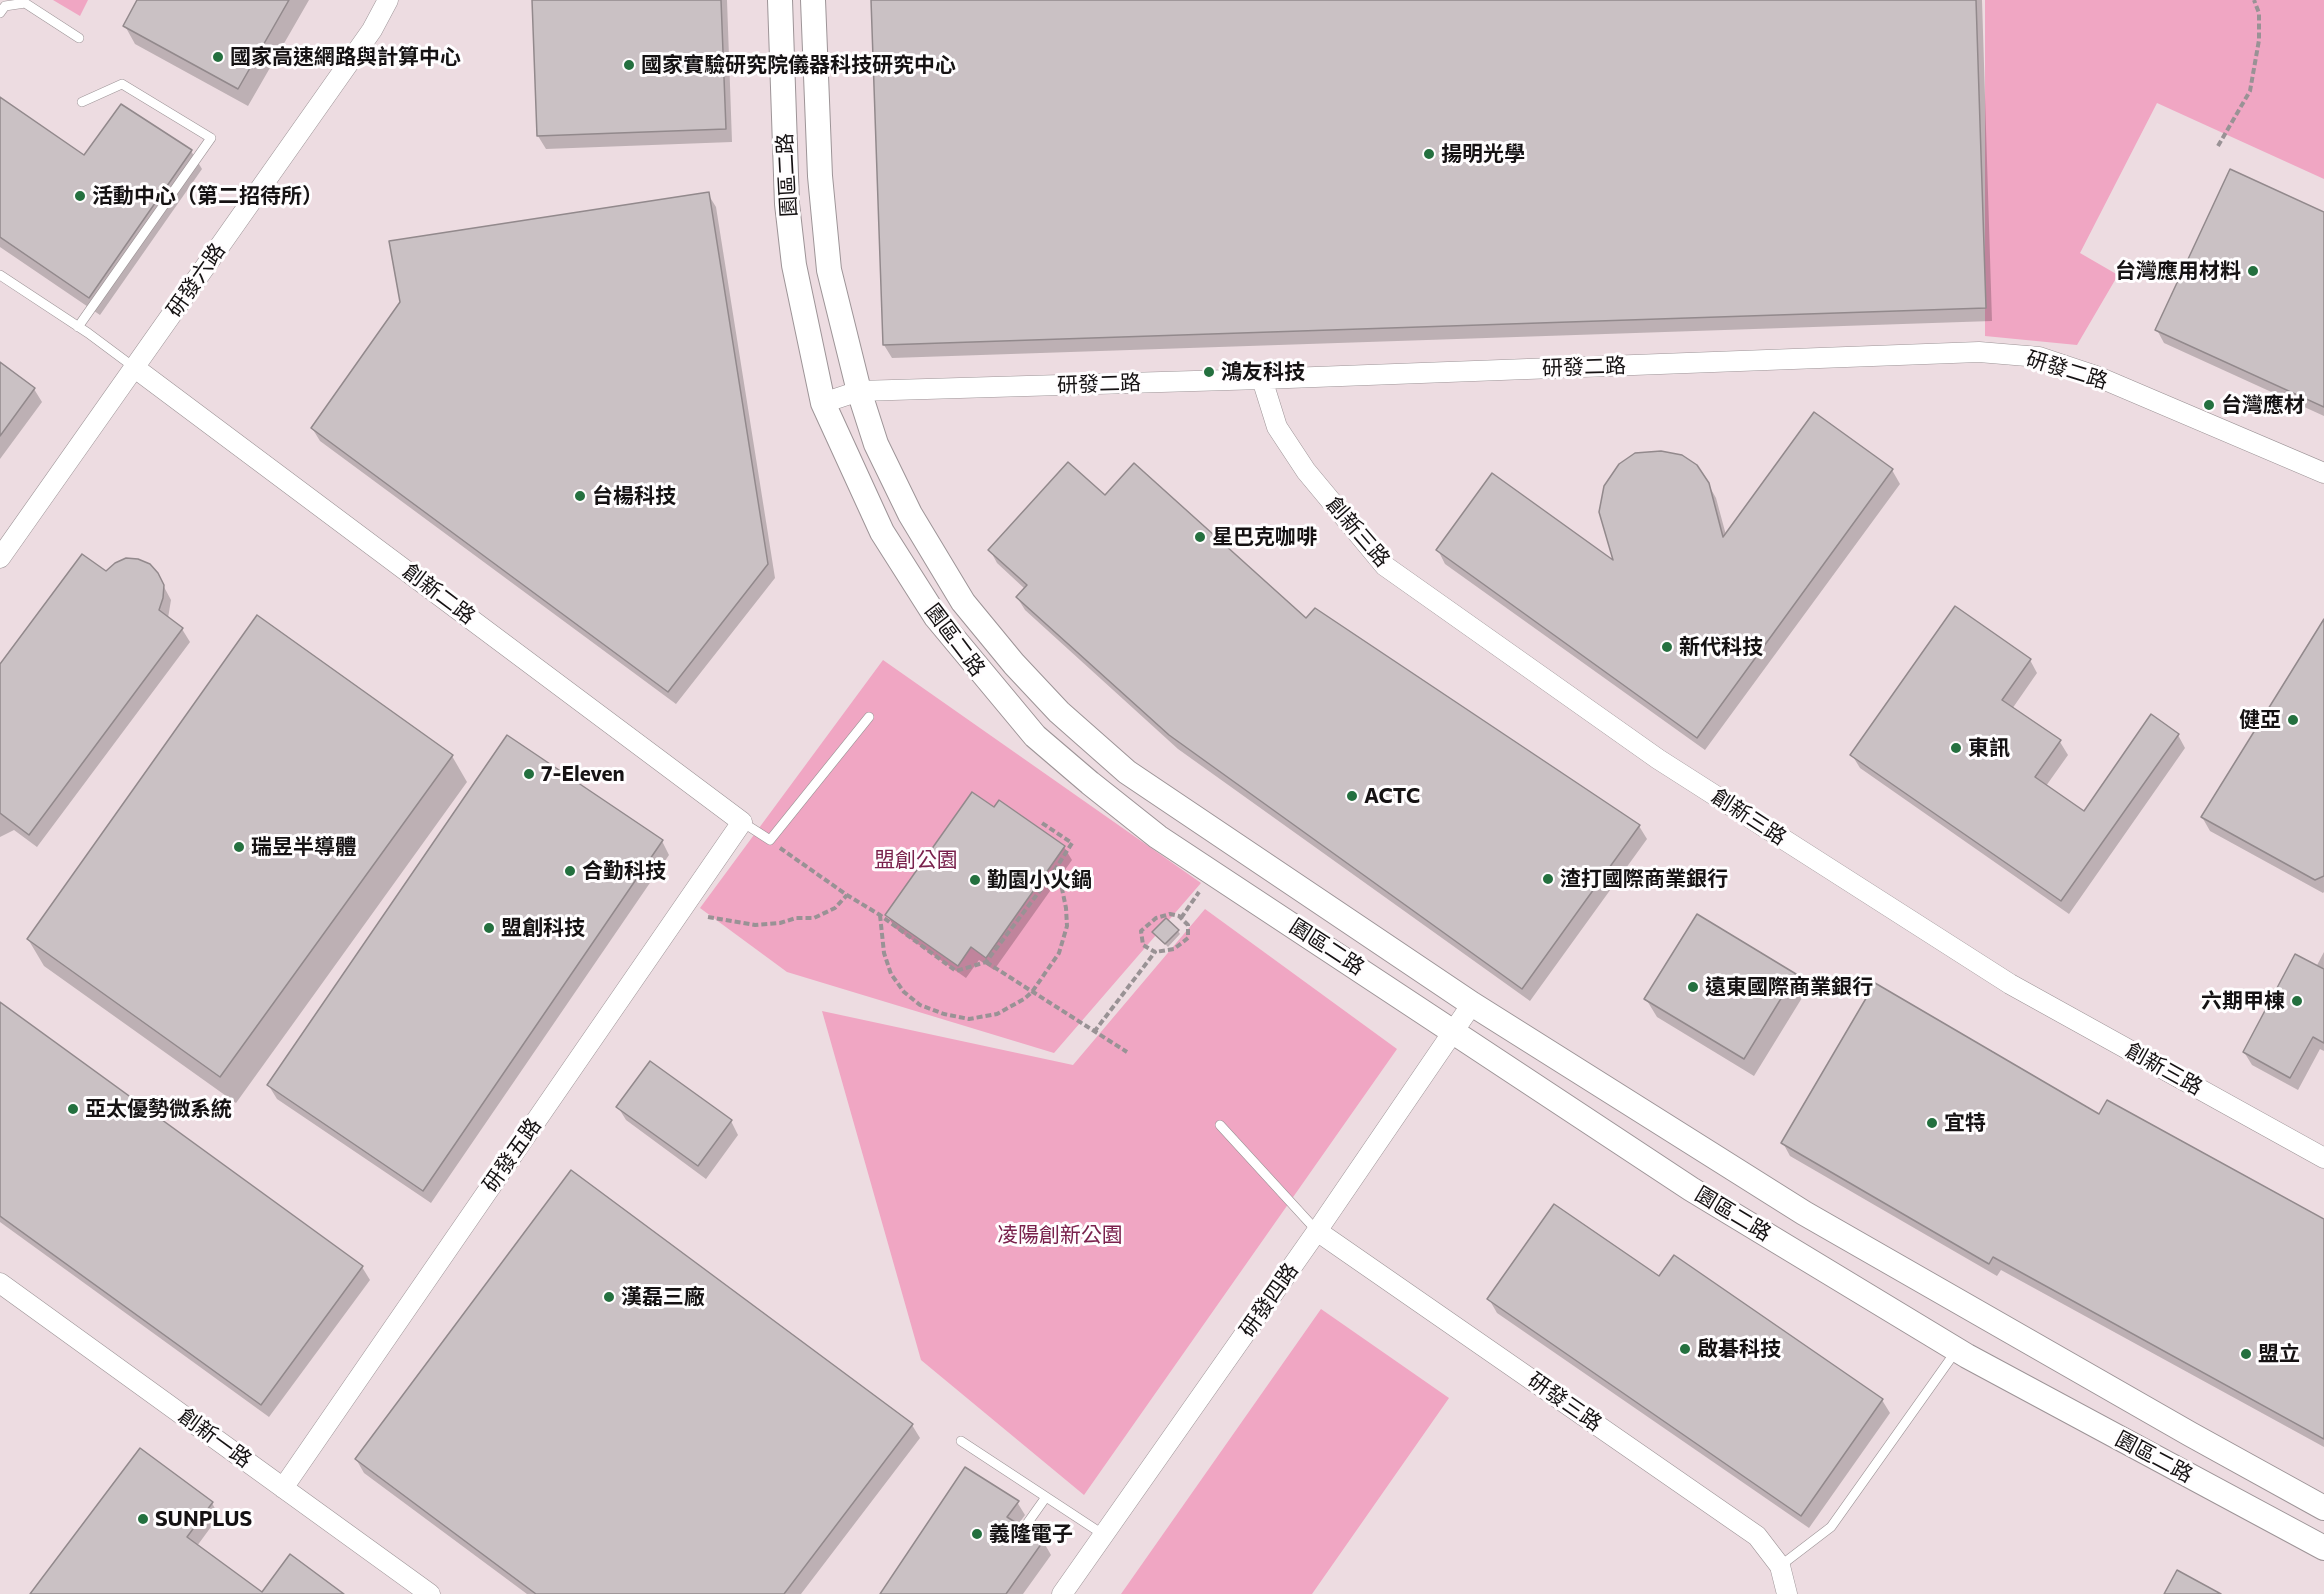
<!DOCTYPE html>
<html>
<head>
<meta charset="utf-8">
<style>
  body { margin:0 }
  canvas { display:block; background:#f7edf1 }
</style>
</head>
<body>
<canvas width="2324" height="1594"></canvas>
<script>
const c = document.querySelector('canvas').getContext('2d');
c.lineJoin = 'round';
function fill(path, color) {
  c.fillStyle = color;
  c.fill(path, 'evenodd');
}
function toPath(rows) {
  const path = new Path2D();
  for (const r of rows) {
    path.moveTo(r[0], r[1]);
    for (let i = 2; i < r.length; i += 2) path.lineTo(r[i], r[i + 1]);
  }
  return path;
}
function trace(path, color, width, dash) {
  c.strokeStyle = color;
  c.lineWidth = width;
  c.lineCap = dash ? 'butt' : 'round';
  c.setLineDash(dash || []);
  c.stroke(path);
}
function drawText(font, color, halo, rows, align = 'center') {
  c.font = font + ' Commissioner,"Noto Sans TC",sans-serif';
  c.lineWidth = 6;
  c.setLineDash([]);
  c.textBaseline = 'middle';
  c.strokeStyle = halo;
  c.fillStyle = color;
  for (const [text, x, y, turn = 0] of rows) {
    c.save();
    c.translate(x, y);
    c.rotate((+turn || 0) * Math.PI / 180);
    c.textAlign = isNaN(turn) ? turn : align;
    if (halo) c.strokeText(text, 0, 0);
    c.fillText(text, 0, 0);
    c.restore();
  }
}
fill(toPath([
  [0,0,2324,0,2324,1594,0,1594]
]), '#eddce1');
fill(toPath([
  [53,0,88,0,80,16],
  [1985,0,2324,0,2324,179,2157,103,2080,253,2118,275,2077,345,1985,336],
  [883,660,1201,883,1054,1053,787,972,700,908],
  [1205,909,1397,1049,1084,1495,921,1360,822,1011,1073,1065],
  [1321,1309,1449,1398,1312,1594,1121,1594]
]), '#f0a6c3');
fill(toPath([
  [139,0,309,0,248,106,135,44,125,26],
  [533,0,727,0,732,142,546,149,538,136],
  [873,0,1982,0,1992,321,892,358,884,345],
  [0,99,85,157,191,151,202,169,100,315,0,247],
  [708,194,716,207,775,578,676,704,320,441,312,428],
  [2324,213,2324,416,2164,343,2157,330],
  [0,364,34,389,42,402,0,459],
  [1892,470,1900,484,1705,750,1445,564,1438,550,1616,564,1708,484,1716,498,1726,535],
  [1105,498,1639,826,1647,839,1530,1001,1178,749,1025,610,1017,597,1025,589,997,563,990,550],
  [106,573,157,574,171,600,168,618,182,629,190,642,37,847,14,830,0,837,0,667],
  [2324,625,2324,892,2323,893,2210,831,2202,817],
  [2030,660,2037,673,2012,709,2060,742,2068,755,2046,786,2084,813,2178,735,2185,748,2069,914,1860,768,1852,755],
  [452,756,467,782,236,1103,44,966,28,939],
  [995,809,1064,847,1072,860,994,970,979,960,966,978,895,928,887,915],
  [662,841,669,855,431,1203,277,1099,269,1086],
  [1178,931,1180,934,1168,947,1154,932],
  [2324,952,2324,1051,2320,1049,2298,1090,2252,1065,2244,1052,2316,967],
  [1795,975,1805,993,1754,1076,1657,1017,1646,999],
  [0,1004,362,1267,370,1280,269,1417,0,1222],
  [618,1107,731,1121,738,1135,706,1179,626,1120],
  [2100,1116,2324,1220,2324,1447,2001,1270,1997,1276,1790,1156,1783,1143],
  [1659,1278,1882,1400,1890,1413,1809,1528,1497,1313,1489,1299],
  [912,1425,920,1438,801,1594,527,1594,364,1473,356,1459],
  [1017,1502,1025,1515,1017,1526,1023,1536,1030,1533,1043,1541,1051,1555,1023,1594,882,1594],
  [212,1503,219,1516,197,1546,262,1594,32,1594]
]), '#0003');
const building = toPath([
  [137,0,289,0,238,89,123,26,137,0],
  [532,0,721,0,726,129,537,136,532,0],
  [871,0,1976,0,1986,308,883,345,871,0],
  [0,97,84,155,121,104,192,150,89,298,0,237,0,97],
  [2230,169,2324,212,2324,407,2155,330,2230,169],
  [709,192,768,564,668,692,311,428,400,302,389,241,709,192],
  [0,362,35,388,0,436,0,362],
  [1814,412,1893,469,1697,738,1436,550,1492,473,1613,560,1599,512,1604,486,1619,464,1635,453,1661,451,1682,455,1697,465,1709,483,1723,537,1814,412],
  [1068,462,1105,495,1134,463,1306,618,1315,608,1640,825,1522,989,1169,735,1016,597,1027,585,988,550,1068,462],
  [82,554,106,571,115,563,126,558,138,559,150,564,158,573,164,585,163,598,159,610,183,628,29,835,0,813,0,664,82,554],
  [1955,606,2031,659,2002,700,2061,740,2035,777,2084,811,2151,714,2179,734,2061,901,1850,755,1955,606],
  [257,615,453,755,220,1077,27,939,257,615],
  [2324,619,2324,876,2315,880,2201,817,2324,619],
  [507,735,663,840,423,1191,267,1085,507,735],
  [972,792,994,807,999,800,1065,846,986,958,971,947,958,966,885,915,972,792],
  [1697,914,1796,974,1744,1059,1644,999,1697,914],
  [1166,918,1179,930,1165,944,1152,932,1166,918],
  [2295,954,2324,969,2324,1043,2313,1037,2290,1078,2243,1052,2295,954],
  [1875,983,2099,1114,2107,1100,2324,1219,2324,1439,1993,1257,1989,1264,1781,1143,1875,983],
  [0,1002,363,1266,261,1405,0,1216,0,1002],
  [650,1061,732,1120,698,1166,616,1107,650,1061],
  [571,1170,913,1424,784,1594,536,1594,355,1459,571,1170],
  [1554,1204,1659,1276,1674,1255,1883,1399,1801,1516,1487,1299,1554,1204],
  [140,1448,213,1502,187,1537,262,1592,290,1554,344,1594,30,1594,140,1448],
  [965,1467,1019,1501,1007,1517,1018,1524,1018,1530,1021,1534,1026,1534,1030,1532,1044,1540,1006,1594,880,1594,965,1467],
  [2177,1570,2221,1594,2164,1594,2177,1570]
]);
fill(building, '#cac1c4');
trace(building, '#92898c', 1.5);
const service = toPath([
  [0,13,5,6,25,3,79,38],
  [0,275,88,333,135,368],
  [78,327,211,138,122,84,82,102],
  [742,822,770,840,869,717],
  [1220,1125,1317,1231],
  [961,1441,1104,1535],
  [1024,1528,1046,1497],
  [1780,1566,1831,1527,1956,1351]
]);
const minor = toPath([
  [135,368,742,822,283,1488],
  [1262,379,1277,427,1306,471,1385,566,1658,759,2010,984,2324,1158],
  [823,403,859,391,1262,379,1979,352,2039,357,2096,376,2324,473],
  [0,558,372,30,388,0],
  [1317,1231,1757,1536,1780,1566,1787,1594],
  [0,1283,430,1594],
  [1062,1594,1317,1231,1472,1004]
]);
const tertiary = toPath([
  [780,0,787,204,794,265,823,403,882,532,936,617,1035,736,1090,783,1158,837,1691,1189,1967,1356,2324,1548],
  [813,0,820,176,829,270,859,391,876,444,910,514,963,602,1014,664,1059,712,1127,772,1472,1004,1804,1213,2190,1434,2324,1508]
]);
trace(service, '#9d9497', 10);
trace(minor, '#9d9497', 21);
trace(tertiary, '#9d9497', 26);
trace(toPath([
  [2218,146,2250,91,2259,40,2259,13,2254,0],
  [780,848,847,895,880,915,956,971,986,962,1051,876,1072,843,1042,823],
  [880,915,884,953,891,974,904,992,920,1005,944,1014,969,1019,997,1014,1024,999,1032,992,1059,953,1067,926,1066,908,1061,884,1051,876],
  [708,917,755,925,780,923,796,918,814,918,835,908,847,895],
  [1181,918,1199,892],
  [986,962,1127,1052],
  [1094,1032,1155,952,1143,945,1141,931,1156,918,1170,914,1179,916,1188,925,1188,938,1174,949,1155,952]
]), '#999295', 4, [6, 3]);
trace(service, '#fff', 9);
trace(minor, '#fff', 20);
trace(tertiary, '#fff', 24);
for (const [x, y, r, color] of [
  [218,57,6,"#24703f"],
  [629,65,6,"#24703f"],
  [1429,154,6,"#24703f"],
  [80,196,6,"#24703f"],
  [2253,271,6,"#24703f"],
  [1209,372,6,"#24703f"],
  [2209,405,6,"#24703f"],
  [580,496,6,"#24703f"],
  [1200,537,6,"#24703f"],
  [1667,647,6,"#24703f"],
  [2293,720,6,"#24703f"],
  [1956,748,6,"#24703f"],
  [529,774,6,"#24703f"],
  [1352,796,6,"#24703f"],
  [239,847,6,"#24703f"],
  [570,871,6,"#24703f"],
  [1548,879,6,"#24703f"],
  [975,880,6,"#24703f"],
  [489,928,6,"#24703f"],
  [1693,987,6,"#24703f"],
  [2297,1001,6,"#24703f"],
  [73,1109,6,"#24703f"],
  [1932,1123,6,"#24703f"],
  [609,1297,6,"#24703f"],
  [1685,1349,6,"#24703f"],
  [2246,1354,6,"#24703f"],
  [143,1519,6,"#24703f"],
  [977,1534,6,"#24703f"]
]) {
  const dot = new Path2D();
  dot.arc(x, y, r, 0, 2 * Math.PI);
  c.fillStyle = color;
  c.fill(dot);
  trace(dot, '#fffdfe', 2);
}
drawText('bold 21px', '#151213', '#fffdfe', [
  ["國家高速網路與計算中心",230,57],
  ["國家實驗研究院儀器科技研究中心",641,65],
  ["揚明光學",1441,154],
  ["活動中心（第二招待所）",92,196],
  ["台灣應用材料",2241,271,"right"],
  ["鴻友科技",1221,372],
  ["台灣應材",2221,405],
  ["台楊科技",592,496],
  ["星巴克咖啡",1212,537],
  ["新代科技",1679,647],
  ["健亞",2281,720,"right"],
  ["東訊",1968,748],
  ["7-Eleven",541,774],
  ["ACTC",1364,796],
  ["瑞昱半導體",251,847],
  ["合勤科技",582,871],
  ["渣打國際商業銀行",1560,879],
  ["勤園小火鍋",987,880],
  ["盟創科技",501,928],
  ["遠東國際商業銀行",1705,987],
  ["六期甲棟",2285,1001,"right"],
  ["亞太優勢微系統",85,1109],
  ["宜特",1944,1123],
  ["漢磊三廠",621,1297],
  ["啟碁科技",1697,1349],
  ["盟立",2258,1354],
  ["SUNPLUS",155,1519],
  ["義隆電子",989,1534]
], 'left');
drawText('21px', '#151213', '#fffdfe', [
  ["園區二路",787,175,-93],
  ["研發六路",196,280,-55],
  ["研發二路",1584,367,-2],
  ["研發二路",2067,370,17],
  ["研發二路",1099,384,-2],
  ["創新三路",1358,532,49],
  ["創新二路",439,594,37],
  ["園區二路",955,640,53],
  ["創新三路",1749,817,33],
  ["園區二路",1327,947,33],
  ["創新三路",2164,1069,29],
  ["研發五路",512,1155,-55],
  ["園區二路",1733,1214,31],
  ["研發四路",1269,1300,-55],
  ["研發三路",1565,1402,35],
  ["創新一路",215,1438,36],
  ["園區二路",2154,1457,28]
]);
drawText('21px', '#79214c', '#fffdfe', [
  ["盟創公園",916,860],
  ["凌陽創新公園",1060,1235]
]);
</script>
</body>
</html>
